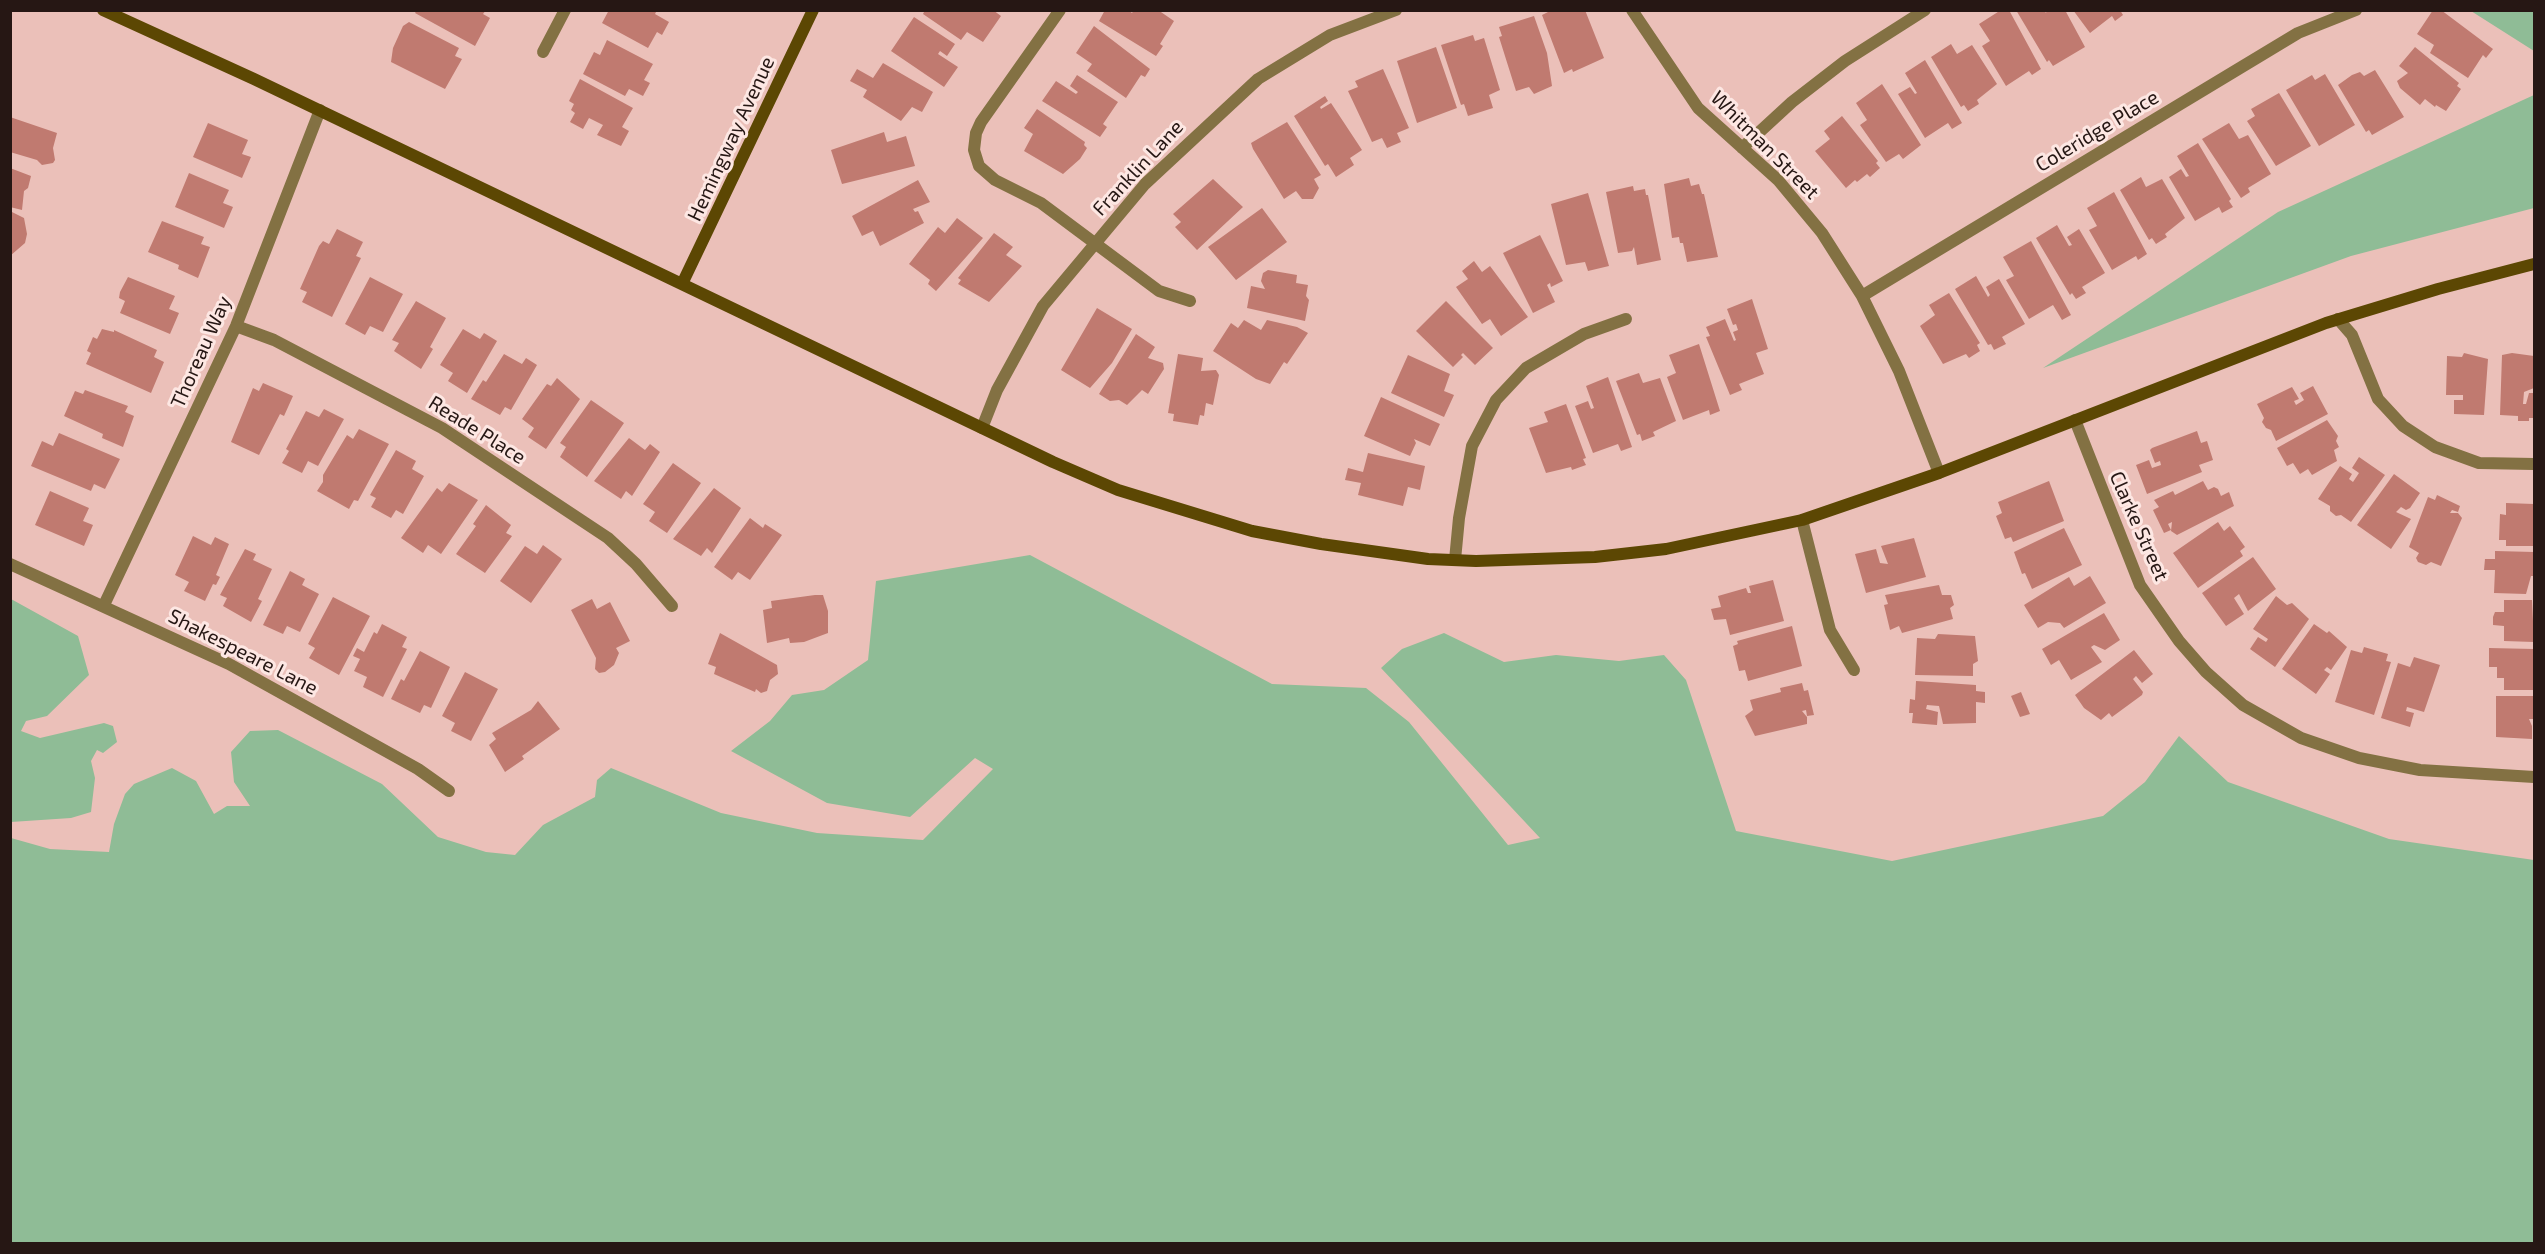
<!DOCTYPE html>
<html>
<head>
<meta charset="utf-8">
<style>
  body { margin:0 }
  #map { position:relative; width:2545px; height:1254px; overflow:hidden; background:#ebc0b9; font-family:"Exo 2",sans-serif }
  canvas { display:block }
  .frame { position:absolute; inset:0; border:12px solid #261714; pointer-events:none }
</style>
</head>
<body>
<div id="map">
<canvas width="2545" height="1254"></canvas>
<div class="frame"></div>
</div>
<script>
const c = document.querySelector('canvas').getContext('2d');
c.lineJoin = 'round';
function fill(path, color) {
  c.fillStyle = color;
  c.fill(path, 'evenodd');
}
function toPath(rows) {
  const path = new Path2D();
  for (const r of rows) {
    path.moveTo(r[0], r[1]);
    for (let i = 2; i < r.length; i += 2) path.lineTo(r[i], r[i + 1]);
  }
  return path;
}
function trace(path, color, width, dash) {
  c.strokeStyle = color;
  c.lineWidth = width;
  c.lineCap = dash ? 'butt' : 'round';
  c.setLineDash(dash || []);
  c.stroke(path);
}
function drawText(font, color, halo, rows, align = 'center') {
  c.font = font + ' "Exo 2",sans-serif';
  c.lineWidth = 6;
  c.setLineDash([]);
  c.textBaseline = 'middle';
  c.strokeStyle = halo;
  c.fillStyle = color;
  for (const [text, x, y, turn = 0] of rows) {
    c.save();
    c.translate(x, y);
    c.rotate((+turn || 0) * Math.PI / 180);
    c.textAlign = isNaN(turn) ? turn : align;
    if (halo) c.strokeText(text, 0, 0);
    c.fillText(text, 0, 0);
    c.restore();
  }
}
fill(toPath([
  [2471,11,2534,11,2534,51],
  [2534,95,2534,208,2351,256,2043,368,2278,212],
  [1030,555,1272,684,1366,688,1409,722,1508,845,1540,838,1381,668,1402,649,1444,633,1504,662,1556,655,1619,661,1664,655,1686,680,1736,831,1892,861,2103,816,2145,782,2179,736,2228,782,2389,839,2534,860,2534,1243,11,1243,11,838,50,849,109,852,114,824,125,794,134,784,172,768,196,781,214,814,227,806,250,806,234,782,231,752,250,731,278,730,382,784,438,837,486,852,515,855,543,825,595,797,597,780,611,768,721,813,817,833,923,840,993,769,975,758,910,817,827,803,731,751,770,721,792,695,824,690,868,660,876,581],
  [11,599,78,636,89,675,47,716,26,721,21,731,40,738,104,723,113,726,117,742,103,753,97,750,91,761,95,778,91,812,71,818,11,822]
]), '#8fbc96');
fill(toPath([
  [417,10,486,10,483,14,490,18,475,46,415,13],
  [609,10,657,10,655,14,669,22,662,35,657,32,648,48,602,23],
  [925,10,993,10,1001,16,983,42,967,32,961,40,923,14],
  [1105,10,1128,10,1132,13,1134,10,1158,10,1174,21,1160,44,1163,46,1156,56,1099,21],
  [1552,10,1585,10,1604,58,1573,72,1572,69,1564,73,1542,15],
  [2001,10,2009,10,2041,69,2032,75,2029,71,2006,86,1982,46,1990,41,1979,24],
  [2016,10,2044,10,2046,13,2047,10,2065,10,2085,47,2053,66,2049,60,2047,62],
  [2073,10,2120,10,2123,15,2115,21,2112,16,2090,33],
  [2433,10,2441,10,2493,49,2486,58,2483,55,2468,78,2430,53,2434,45,2417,34],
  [1534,16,1547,53,1552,86,1534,94,1529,87,1516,91,1499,37,1502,36,1499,27],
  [914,17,955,44,947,56,940,51,938,54,958,67,944,87,891,51],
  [409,22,459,48,455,56,462,59,445,89,391,62,393,48,403,26],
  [1094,26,1150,69,1145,77,1141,75,1126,98,1087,71,1092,64,1076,53],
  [1473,35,1475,41,1484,38,1500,90,1489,95,1493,108,1468,116,1464,104,1461,105,1441,45],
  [607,40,653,64,644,80,650,83,643,96,629,89,625,96,583,74,594,52,600,55],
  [1951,44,1957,54,1972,45,1997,84,1977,100,1979,104,1968,111,1964,105,1961,107,1931,57],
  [1436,47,1457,108,1417,123,1397,61],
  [2415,47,2459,83,2457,86,2461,89,2446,111,2436,105,2435,107,2425,99,2420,105,2400,88,2397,81,2408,73,2399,66],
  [1925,60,1962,123,1952,129,1948,123,1925,138,1898,94,1910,87,1915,94,1917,93,1905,73],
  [883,63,933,92,922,112,912,107,901,121,863,97,867,90,850,81,857,69,873,78],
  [1383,69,1409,128,1397,133,1401,142,1387,148,1382,138,1372,142,1348,91,1358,87,1355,81],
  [2375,70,2404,117,2372,135,2369,130,2366,132,2338,85,2352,75,2360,72,2364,76],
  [2325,74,2355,125,2319,146,2286,90,2312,75,2315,80],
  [1077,75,1118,102,1103,124,1107,127,1100,137,1042,101,1056,81,1076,94,1078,92,1070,86],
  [580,79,633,108,622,127,629,131,621,146,597,135,603,125,589,118,583,129,570,122,575,113,571,110,574,104,569,101],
  [1882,84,1921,145,1903,159,1899,154,1886,162,1860,125,1867,120,1856,103],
  [2279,93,2311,146,2276,166,2247,121,2255,116,2251,109],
  [1325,96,1328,101,1320,107,1321,109,1331,103,1362,150,1350,158,1354,165,1336,177,1328,164,1325,166,1294,116],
  [1037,109,1085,142,1084,145,1087,148,1080,159,1063,174,1024,151,1033,134,1024,128],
  [1842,116,1878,161,1876,163,1880,168,1870,177,1867,174,1857,182,1855,180,1846,188,1815,151,1830,139,1824,131],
  [10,117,57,133,53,148,55,160,53,163,42,165,37,160,10,152],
  [1287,122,1321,175,1314,179,1319,188,1313,199,1302,199,1296,191,1284,199,1253,149,1251,143],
  [208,123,248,140,242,154,251,157,242,178,193,157],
  [2229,123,2239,139,2248,135,2271,174,2248,188,2250,192,2241,198,2202,139],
  [884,132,887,142,906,136,915,166,842,184,831,150],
  [2198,143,2231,199,2229,201,2233,207,2222,213,2219,207,2195,221,2169,177,2181,169,2186,177,2189,176,2177,156],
  [10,168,31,176,28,188,24,191,22,210,10,207],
  [189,173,229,190,223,203,233,207,224,228,175,207],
  [2141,177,2146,187,2162,179,2185,218,2165,234,2167,237,2156,244,2152,238,2149,240,2120,190],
  [1689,178,1691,186,1699,184,1702,194,1704,194,1718,257,1687,262,1683,243,1680,243,1679,237,1672,238,1664,184],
  [1213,179,1243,207,1197,250,1175,227,1181,222,1173,214],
  [918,180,930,202,913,209,915,212,918,211,924,223,880,246,873,231,862,236,852,216],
  [1633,186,1634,191,1645,189,1646,195,1648,195,1661,260,1637,265,1634,247,1632,251,1618,253,1606,192],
  [2114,192,2147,254,2138,260,2136,256,2112,270,2089,230,2097,226,2087,208],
  [1588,193,1609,266,1588,271,1585,262,1566,265,1551,204],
  [1262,208,1287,242,1236,280,1208,247],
  [10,211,24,218,27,234,25,243,10,256],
  [957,218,983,238,936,291,928,284,930,280,909,264,938,227,945,233],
  [162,221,204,237,201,244,210,247,198,278,178,269,179,265,148,252],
  [2057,225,2069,246,2072,245,2067,237,2079,229,2105,273,2082,287,2086,293,2076,299,2072,293,2070,295,2036,238],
  [337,229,363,242,356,256,361,258,332,317,302,302,307,292,300,289,319,246,323,241,329,244],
  [994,233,1013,247,1006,255,1022,266,989,302,958,284,961,280,958,278],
  [1540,235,1563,281,1551,287,1550,283,1547,285,1555,302,1533,313,1503,253],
  [2031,241,2071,315,2062,320,2053,305,2029,319,2006,280,2014,276,2003,257],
  [1474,261,1482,272,1490,266,1528,317,1501,336,1490,319,1482,324,1456,287,1468,279,1462,271],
  [1268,270,1297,275,1296,283,1308,285,1306,296,1309,300,1305,321,1247,308,1251,286,1265,289,1261,281,1263,273],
  [1976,276,1988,297,1990,295,1986,287,1999,279,2025,324,2002,337,2006,344,1994,350,1991,344,1988,345,1955,289],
  [128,277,175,296,169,309,179,313,170,334,120,313,125,301,119,298,120,292],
  [370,277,403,294,383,332,370,326,365,335,345,324],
  [1949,293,1980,343,1977,345,1980,351,1969,358,1966,354,1943,364,1920,326,1935,315,1929,305],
  [1752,299,1768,349,1756,353,1764,374,1739,384,1742,390,1730,395,1706,337,1710,336,1706,327,1725,319,1734,341,1736,340,1733,332,1738,330,1736,324,1733,325,1727,309],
  [416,301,446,318,430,347,433,349,421,369,394,351,399,343,392,340],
  [1446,301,1493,348,1475,365,1463,353,1461,355,1463,357,1453,367,1416,331],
  [1097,308,1132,329,1112,363,1090,388,1061,370],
  [1244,320,1261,330,1267,320,1297,327,1308,333,1287,364,1284,362,1270,384,1256,379,1213,351,1231,323,1238,328],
  [102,329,114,332,114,330,157,350,154,357,164,362,151,393,86,364,91,353,87,351,93,337,97,339],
  [463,329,480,339,484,333,497,341,467,393,448,381,453,373,440,365],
  [1136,334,1155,347,1148,358,1163,363,1164,369,1148,394,1142,390,1127,405,1119,400,1110,401,1099,394],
  [1699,344,1720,411,1710,415,1709,410,1683,420,1667,377,1676,373,1669,355],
  [2464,353,2488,359,2484,415,2454,414,2454,400,2463,400,2463,395,2446,395,2447,356,2462,357],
  [2512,353,2534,356,2534,388,2524,392,2523,404,2526,404,2529,393,2534,393,2534,418,2529,418,2529,421,2518,421,2518,416,2500,415,2502,355],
  [504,354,522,364,526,358,537,365,511,410,505,407,500,415,471,399,483,380,486,382],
  [1178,354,1203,358,1201,371,1216,370,1219,375,1213,405,1206,403,1204,416,1200,415,1198,425,1173,421,1174,414,1168,413],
  [1408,355,1450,374,1444,391,1454,395,1444,417,1391,393],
  [1639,373,1643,383,1660,378,1676,421,1653,432,1655,436,1642,441,1640,434,1637,435,1616,381],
  [1608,377,1632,447,1621,451,1618,444,1593,453,1575,406,1588,401,1591,409,1594,408,1586,386],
  [557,378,580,399,546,449,528,437,534,428,522,419,547,384,551,386],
  [263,383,293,396,284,416,280,414,259,455,231,442,253,388,259,391],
  [2313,386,2328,414,2276,441,2271,430,2266,428,2262,422,2264,418,2257,404,2292,387,2299,399,2294,401,2296,405,2304,400,2300,393],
  [85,390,128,406,125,412,134,416,123,447,102,438,103,434,64,416,75,391,83,394],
  [1381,397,1440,424,1430,446,1414,439,1416,443,1410,456,1364,436],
  [591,400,624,423,587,477,560,457,566,447,560,443],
  [1566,404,1586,458,1583,459,1586,465,1572,470,1571,467,1546,473,1529,428,1548,422,1544,412],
  [324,409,344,419,318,466,308,461,302,473,282,463,289,451,286,449,306,411,319,417],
  [2327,420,2338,436,2336,441,2339,447,2334,450,2337,461,2312,475,2308,469,2300,474,2293,463,2287,466,2277,448],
  [359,429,389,444,358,501,354,500,349,509,317,491,323,482,323,475,347,435,353,439],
  [2197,431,2201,443,2207,441,2213,460,2199,465,2202,472,2147,494,2136,465,2149,460,2152,468,2161,465,2160,461,2155,463,2150,450,2152,448],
  [59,433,120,459,105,489,94,484,91,491,31,466,42,441,53,446],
  [629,438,645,450,650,444,660,452,632,496,626,491,621,499,594,481],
  [396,450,416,461,412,469,424,476,403,514,396,510,391,518,371,507,376,498,370,495],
  [1368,453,1425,466,1420,490,1408,487,1403,506,1358,495,1361,483,1345,480,1348,468,1363,472],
  [2359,457,2385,475,2351,522,2341,515,2336,516,2330,511,2330,506,2318,499,2340,466,2352,474,2349,479,2353,482,2359,473,2352,468],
  [673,463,701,483,667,533,649,521,655,512,643,504],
  [2394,474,2420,493,2410,508,2406,510,2401,507,2396,512,2411,519,2391,549,2357,525],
  [2049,481,2064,521,2013,542,2011,537,2005,539,1996,516,2002,513,1998,502],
  [2203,481,2208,490,2214,487,2218,489,2221,496,2229,492,2234,506,2177,535,2171,531,2172,522,2168,524,2171,530,2164,533,2153,510,2159,507,2154,500,2173,491,2175,495],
  [449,483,478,500,441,554,428,545,423,553,401,538,437,488,442,492],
  [714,488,741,508,712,553,707,548,701,556,673,539],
  [50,491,89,508,83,521,93,525,84,546,35,525],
  [2437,495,2460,506,2458,512,2452,510,2450,513,2458,513,2462,518,2441,566,2431,562,2426,565,2418,562,2416,558,2419,553,2409,547,2428,497,2435,500],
  [2506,503,2534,504,2534,546,2506,546,2506,540,2499,540,2500,514,2506,515],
  [486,505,511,525,506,533,512,536,485,573,456,554,476,526,473,524],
  [750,518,763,528,765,524,782,535,750,580,738,572,732,580,714,567],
  [2218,522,2224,531,2230,526,2245,547,2240,551,2243,556,2198,588,2173,553],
  [2064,528,2082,565,2032,589,2025,573,2022,574,2014,552],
  [193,536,211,545,215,537,229,544,216,575,220,577,216,585,213,584,205,601,184,591,189,582,175,575],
  [1914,538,1926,577,1866,593,1855,554,1876,549,1880,563,1888,564,1881,546],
  [543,545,562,559,531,603,500,581,525,546,537,554],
  [245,549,256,554,253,560,272,569,258,599,262,601,251,622,223,606,227,598,220,595],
  [2495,551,2534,552,2534,576,2531,576,2526,594,2494,593,2495,570,2484,570,2485,559,2495,559],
  [2253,557,2276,589,2248,611,2239,594,2234,598,2244,614,2226,626,2202,593],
  [290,571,305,579,302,585,319,594,300,632,287,626,283,634,263,625],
  [2090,576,2106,603,2064,628,2060,623,2048,622,2038,628,2024,605,2069,577,2074,586],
  [1773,580,1784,621,1730,635,1726,619,1714,620,1711,609,1721,607,1718,596,1746,588,1748,593,1751,593,1749,586],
  [1939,585,1942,595,1951,595,1954,605,1950,608,1953,619,1902,633,1899,626,1890,630,1884,605,1888,604,1885,595],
  [815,595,823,595,828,611,828,633,804,642,790,643,789,638,767,643,763,610,772,608,771,601],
  [2276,596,2287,605,2292,603,2309,619,2275,667,2250,649,2258,637,2266,642,2268,639,2253,629],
  [333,597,370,616,339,675,309,658,315,648,308,644],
  [592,599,597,609,610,602,630,641,616,648,619,653,614,665,605,672,599,673,595,669,596,658,571,610],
  [2504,600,2532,600,2534,642,2504,641,2504,626,2493,625,2493,617,2495,612,2504,612],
  [2104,613,2120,640,2105,650,2094,645,2091,647,2102,662,2071,680,2059,660,2051,665,2042,649],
  [382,624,407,637,402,647,407,649,383,697,363,687,367,677,354,671,360,659,353,656,357,648,364,652,374,632,377,634],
  [2314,624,2327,633,2329,631,2347,647,2331,670,2327,667,2324,670,2330,674,2316,694,2282,669],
  [1792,626,1802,666,1748,681,1745,670,1739,671,1733,646,1738,644,1737,641],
  [720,633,777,665,778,674,770,680,767,691,761,693,756,689,755,692,714,674,716,667,708,664],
  [1938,634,1975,636,1978,661,1973,664,1973,676,1915,675,1917,638,1935,639],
  [2364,647,2388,654,2386,661,2391,662,2374,715,2335,702,2351,650,2362,653],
  [2489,648,2534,649,2534,690,2504,690,2504,678,2497,678,2497,667,2489,667],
  [2134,650,2153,674,2142,683,2136,676,2133,679,2143,692,2142,695,2112,717,2109,713,2101,720,2084,708,2075,695],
  [420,651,450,667,431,708,424,705,420,713,391,699,401,679,404,681],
  [2414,657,2440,665,2424,712,2407,707,2406,711,2414,713,2410,727,2381,718,2398,663,2410,667],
  [465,672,498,689,471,741,451,731,455,723,442,716],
  [1916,681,1976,685,1976,691,1985,692,1985,703,1976,702,1976,723,1943,724,1939,706,1927,705,1926,709,1938,712,1937,725,1912,723,1913,713,1909,713,1910,699,1915,700],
  [1802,683,1804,691,1808,690,1814,715,1807,716,1806,710,1802,711,1807,717,1807,724,1755,736,1745,716,1753,710,1750,700,1781,692,1780,688],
  [2021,692,2030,714,2020,717,2011,696],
  [2496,696,2534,696,2534,719,2529,719,2532,726,2532,739,2496,737],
  [538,701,560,729,522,756,524,759,505,772,489,745,496,739,492,733,531,710]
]), '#c07a70');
trace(toPath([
  [1060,10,981,122,976,133,974,150,979,166,995,180,1041,203,1159,291,1190,301],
  [1632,10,1698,108,1778,180,1822,233,1862,296,1899,371,1939,473],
  [543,52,565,10],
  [1742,148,1792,102,1845,61,1925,10],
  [1862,296,2298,33,2356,10],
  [2338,319,2352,335,2378,399,2403,426,2435,447,2479,463,2534,464],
  [236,326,274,340,442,428,608,538,636,564,672,606],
  [2075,420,2140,585,2179,641,2206,672,2243,705,2301,738,2359,758,2420,770,2534,777],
  [982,428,997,390,1043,306,1145,184,1258,79,1330,35,1396,10],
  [1802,520,1830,630,1854,670],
  [1455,560,1459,518,1472,446,1496,400,1526,368,1584,334,1626,319],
  [10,564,229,664,418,769,449,791],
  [104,605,236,326,320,110]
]), '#837143', 12);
trace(toPath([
  [103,10,254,79,1053,462,1118,490,1252,531,1321,544,1428,559,1476,561,1595,557,1666,549,1802,520,1939,473,2326,323,2438,289,2534,264],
  [682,284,813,10]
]), '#5c4703', 12);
drawText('20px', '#261714', '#fde7e3', [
  ["Coleridge Place",2097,131,-31],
  ["Hemingway Avenue",731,139,-65],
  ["Whitman Street",1765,145,45],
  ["Franklin Lane",1138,168,-47],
  ["Thoreau Way",201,352,-66],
  ["Reade Place",477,430,32],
  ["Clarke Street",2139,526,66],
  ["Shakespeare Lane",243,652,27]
]);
</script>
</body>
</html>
